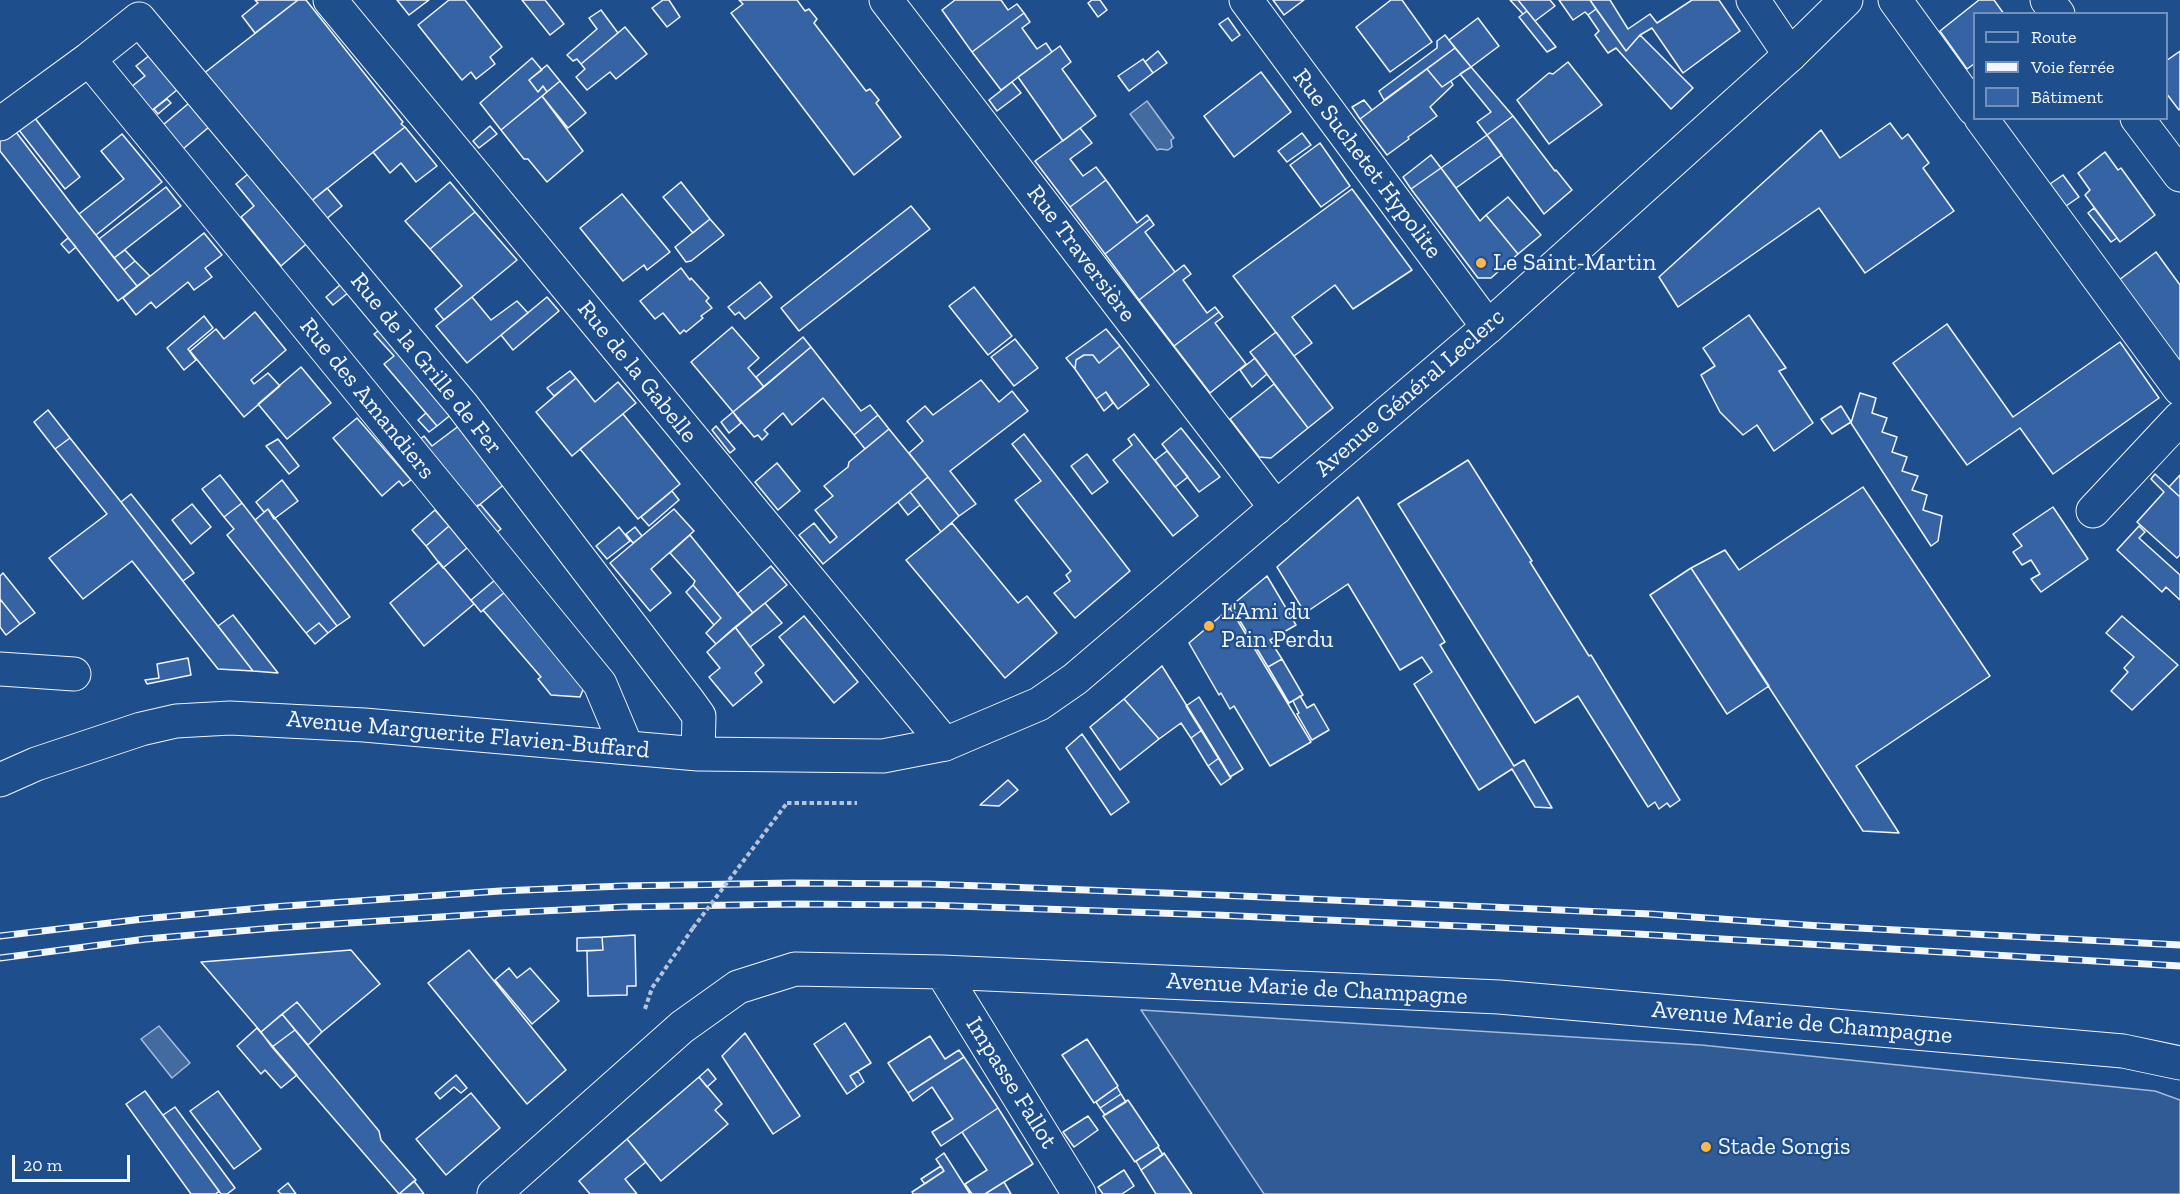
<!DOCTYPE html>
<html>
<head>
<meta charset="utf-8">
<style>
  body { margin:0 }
  #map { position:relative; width:2180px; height:1194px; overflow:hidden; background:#1f4e8c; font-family:"Zilla Slab",serif }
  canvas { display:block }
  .legend { position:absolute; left:1973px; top:12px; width:195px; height:108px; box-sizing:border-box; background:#1f4e8c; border:2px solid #7391ba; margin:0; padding:8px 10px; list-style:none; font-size:18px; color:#f2f6ff }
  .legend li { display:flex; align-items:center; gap:12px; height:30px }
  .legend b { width:30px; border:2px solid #7391ba }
  .scale { position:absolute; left:12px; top:1155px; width:118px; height:27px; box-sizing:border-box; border:3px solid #f2f6ff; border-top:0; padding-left:8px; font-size:18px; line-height:21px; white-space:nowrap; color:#f2f6ff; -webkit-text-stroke:4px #1f4e8c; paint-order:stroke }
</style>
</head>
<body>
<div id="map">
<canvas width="2180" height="1194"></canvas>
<ul class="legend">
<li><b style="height:8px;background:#1f4e8c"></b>Route</li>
<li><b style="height:8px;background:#f2f6ff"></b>Voie ferrée</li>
<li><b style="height:16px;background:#3563a3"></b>Bâtiment</li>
</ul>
<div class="scale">20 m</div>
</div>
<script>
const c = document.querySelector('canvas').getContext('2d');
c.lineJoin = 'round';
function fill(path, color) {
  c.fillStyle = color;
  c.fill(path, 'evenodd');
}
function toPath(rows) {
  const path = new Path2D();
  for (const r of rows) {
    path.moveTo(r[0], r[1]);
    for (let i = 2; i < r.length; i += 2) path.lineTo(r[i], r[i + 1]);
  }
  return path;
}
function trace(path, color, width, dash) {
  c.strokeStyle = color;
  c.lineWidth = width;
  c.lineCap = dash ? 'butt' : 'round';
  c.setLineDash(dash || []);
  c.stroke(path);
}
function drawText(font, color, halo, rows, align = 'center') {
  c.font = font + ' "Zilla Slab",serif';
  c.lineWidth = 4.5;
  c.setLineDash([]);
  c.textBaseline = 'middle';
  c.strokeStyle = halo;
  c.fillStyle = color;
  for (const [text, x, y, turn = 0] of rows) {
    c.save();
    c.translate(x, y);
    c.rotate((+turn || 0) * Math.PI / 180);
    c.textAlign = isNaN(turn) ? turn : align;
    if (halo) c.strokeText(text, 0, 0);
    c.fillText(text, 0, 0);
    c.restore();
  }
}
const built = toPath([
  [1141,1010,1701,1045,2155,1091,2180,1100,2180,1194,1264,1194,1141,1010]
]);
fill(built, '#305b95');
trace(built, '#a8bbd7', 1.5);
const water = toPath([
  [1147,101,1174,138,1171,140,1172,147,1168,150,1160,149,1157,150,1130,114,1147,101],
  [159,1026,190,1063,172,1078,141,1039,159,1026]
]);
fill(water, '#446ba0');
trace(water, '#a8bbd7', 1.5);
const building = toPath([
  [255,0,298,0,255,33,242,16,258,3,255,0],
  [298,0,306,0,403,122,401,124,405,127,310,202,203,74,298,0],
  [397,0,429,0,409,15,397,0],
  [449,0,465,0,502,47,490,57,495,64,476,79,471,72,462,80,418,25,449,0],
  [522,0,545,0,564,24,550,35,522,0],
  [663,0,669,0,680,17,667,27,652,8,663,0],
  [739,0,797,0,805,11,809,9,817,19,814,23,866,91,870,89,879,100,876,103,901,137,854,175,731,13,743,4,739,0],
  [955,0,1001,0,1008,10,1017,4,1024,13,972,52,942,10,955,0],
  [1092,0,1100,0,1107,10,1098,17,1088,3,1092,0],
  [1273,0,1304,0,1284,15,1273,0],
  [1391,0,1402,0,1432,42,1390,72,1356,27,1391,0],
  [1510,0,1518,0,1527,11,1523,14,1510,0],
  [1518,0,1550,0,1555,6,1535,21,1518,0],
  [1559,0,1590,0,1596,9,1588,15,1585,12,1573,20,1559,0],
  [1590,0,1610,0,1628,29,1650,14,1657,23,1692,0,1719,0,1740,31,1683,73,1652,28,1640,35,1626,51,1590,0],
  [1979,0,1994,0,2004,14,1974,14,1974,64,1967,69,1940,31,1979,0],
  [1596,9,1626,51,1640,35,1693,88,1671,109,1616,48,1608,53,1595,35,1599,31,1588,15,1596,9],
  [601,10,618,33,581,64,577,59,573,61,567,55,597,29,589,18,601,10],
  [1527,11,1556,47,1547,52,1519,17,1527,11],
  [1024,13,1030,22,1022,28,1037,49,1046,43,1052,52,1001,90,972,52,1024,13],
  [1228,18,1240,35,1232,41,1219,24,1228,18],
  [1478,18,1499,46,1471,67,1449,40,1478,18],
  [625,27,647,54,616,79,610,72,587,90,576,77,585,69,581,64,625,27],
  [1445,35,1455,48,1384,100,1379,91,1437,48,1437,41,1445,35],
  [1060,46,1071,62,1062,69,1096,116,1063,141,1018,77,1060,46],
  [1455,48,1471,67,1442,87,1427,69,1455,48],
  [155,51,177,90,151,111,131,87,145,76,136,66,155,51],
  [1158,51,1167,63,1153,73,1145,62,1158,51],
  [2180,51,2180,109,2179,110,2166,93,2166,61,2180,51],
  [532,58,542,70,529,80,538,92,543,86,547,92,501,130,480,103,532,58],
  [1143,59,1153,73,1129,91,1118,76,1143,59],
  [1568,62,1602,105,1549,144,1517,100,1549,73,1553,74,1568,62],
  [547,65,560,81,547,92,543,86,538,92,529,80,547,65],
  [1471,67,1513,116,1487,135,1477,122,1491,112,1460,74,1471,67],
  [1427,69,1442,87,1451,81,1453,85,1430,107,1437,116,1408,137,1409,139,1387,155,1360,119,1427,69],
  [1261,72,1291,112,1234,157,1204,116,1261,72],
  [560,81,586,113,568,128,542,96,560,81],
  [1012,82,1021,93,997,111,989,100,1012,82],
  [542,96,583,151,547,182,528,159,524,159,501,130,542,96],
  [195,98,215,122,177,154,157,130,195,98],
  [167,99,171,103,158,114,154,109,167,99],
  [1364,100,1372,110,1360,119,1352,107,1364,100],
  [31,113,80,177,65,189,15,125,31,113],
  [1513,116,1555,171,1556,170,1572,190,1544,214,1487,135,1513,116],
  [9,123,79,214,137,286,118,301,0,151,0,130,9,123],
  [1890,123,1902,139,1908,134,1929,163,1923,168,1954,211,1865,273,1819,208,1678,307,1659,277,1821,130,1840,158,1890,123],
  [490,126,497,134,479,148,473,141,490,126],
  [405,127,437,166,416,182,401,163,390,173,373,152,405,127],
  [1080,128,1092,143,1070,159,1083,176,1096,167,1106,180,1070,207,1035,161,1080,128],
  [1302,133,1311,145,1287,162,1278,151,1302,133],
  [122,134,162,182,96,235,79,214,124,179,101,151,122,134],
  [1487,135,1502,155,1456,188,1441,168,1487,135],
  [1320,143,1350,186,1321,207,1290,165,1320,143],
  [2105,152,2118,170,2121,168,2155,215,2120,242,2085,195,2090,190,2078,173,2105,152],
  [1431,155,1441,168,1411,189,1403,177,1431,155],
  [1441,168,1480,221,1486,215,1518,254,1491,278,1478,278,1411,189,1441,168],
  [254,169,312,239,281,266,241,217,254,206,236,184,254,169],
  [2063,175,2079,197,2066,206,2050,184,2063,175],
  [1106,180,1137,223,1147,215,1150,219,1105,254,1070,207,1106,180],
  [450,182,475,212,430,249,405,221,450,182],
  [681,182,710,219,693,233,663,197,681,182],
  [166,187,181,206,114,258,99,239,166,187],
  [327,188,342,206,325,220,310,202,327,188],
  [1352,189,1412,270,1353,309,1335,285,1292,317,1312,343,1294,356,1233,276,1352,189],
  [622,194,670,252,647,270,644,265,623,281,580,228,622,194],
  [1508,197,1541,235,1518,254,1486,215,1508,197],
  [911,206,930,229,799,331,781,308,911,206],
  [2094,208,2117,238,2111,242,2088,213,2094,208],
  [475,212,517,260,444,320,435,309,462,286,430,249,475,212],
  [710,219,724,235,691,261,686,262,675,247,710,219],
  [1150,219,1154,225,1145,232,1175,272,1139,300,1105,254,1150,219],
  [204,233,222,255,205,268,212,277,194,290,188,282,156,308,151,302,136,315,123,298,204,233],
  [68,238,76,247,69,253,61,244,68,238],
  [125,250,135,261,124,270,114,258,125,250],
  [2156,252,2180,285,2180,364,2119,280,2156,252],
  [135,261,150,276,137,286,124,270,135,261],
  [1184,265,1191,274,1183,280,1207,313,1215,307,1219,312,1174,346,1139,300,1184,265],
  [681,268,690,280,691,278,709,298,706,301,712,308,701,316,703,318,686,332,684,330,680,334,663,313,655,319,640,301,681,268],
  [347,279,354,288,333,305,326,297,347,279],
  [760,282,772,297,745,319,739,312,735,315,728,307,760,282],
  [974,287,1012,336,988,355,949,306,974,287],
  [472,297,491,320,517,301,528,313,467,363,436,326,472,297],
  [547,297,559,311,513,350,501,335,547,297],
  [255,312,286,350,251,380,254,384,268,373,280,386,244,417,190,351,216,329,224,339,255,312],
  [1219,312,1223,317,1215,323,1246,364,1210,393,1174,346,1219,312],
  [1749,315,1786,368,1779,371,1813,423,1774,451,1757,425,1743,435,1720,412,1701,375,1715,366,1703,348,1749,315],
  [204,316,213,328,188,349,196,360,184,370,167,348,204,316],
  [1947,324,2013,417,2120,342,2159,398,2053,474,2020,428,1967,465,1893,363,1947,324],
  [385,326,458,409,437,426,384,364,394,356,374,334,385,326],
  [732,327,759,358,748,368,764,387,733,412,691,362,732,327],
  [1106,329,1120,346,1099,363,1093,355,1084,355,1076,360,1075,369,1066,358,1106,329],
  [1276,332,1333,408,1308,428,1250,352,1276,332],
  [803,337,811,347,764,387,756,377,803,337],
  [1015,339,1038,368,1014,386,991,357,1015,339],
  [1120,346,1149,385,1118,409,1106,392,1096,399,1075,369,1076,360,1084,355,1093,355,1099,363,1120,346],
  [811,347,861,411,870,405,878,415,854,435,823,398,792,425,783,413,764,430,768,434,762,440,758,435,754,437,733,412,811,347],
  [1255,358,1267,374,1252,387,1240,370,1255,358],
  [301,367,331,403,287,439,258,404,301,367],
  [570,371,576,378,554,396,547,388,570,371],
  [576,378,595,402,618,382,636,403,572,456,536,412,576,378],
  [981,380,999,402,1012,391,1028,411,950,471,976,504,959,516,909,453,923,441,907,421,925,406,933,415,981,380],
  [1274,384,1308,428,1271,458,1259,457,1230,419,1274,384],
  [1106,392,1113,403,1104,411,1096,399,1106,392],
  [1860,393,1876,398,1872,413,1887,418,1882,432,1897,437,1892,452,1907,457,1902,471,1918,476,1912,490,1927,495,1923,510,1942,516,1938,541,1931,546,1851,423,1860,393],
  [1841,406,1851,422,1832,434,1821,419,1841,406],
  [48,410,70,438,55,449,34,422,48,410],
  [733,412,741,423,729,433,721,422,733,412],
  [426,413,437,426,429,432,418,420,426,413],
  [623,414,680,484,638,519,580,449,623,414],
  [878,415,889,429,865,449,854,435,878,415],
  [357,418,411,480,403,486,399,481,382,496,333,438,357,418],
  [464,422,507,482,472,511,416,443,424,436,432,446,464,422],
  [716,426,735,449,730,453,712,430,716,426],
  [1181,428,1220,477,1199,492,1162,444,1181,428],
  [889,429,928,477,823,564,799,535,814,523,830,543,837,537,815,510,833,496,824,486,848,467,849,462,889,429],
  [1024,434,1130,571,1075,618,1054,593,1070,581,1066,575,1071,571,1015,500,1041,481,1012,444,1024,434],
  [1134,434,1198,516,1173,536,1113,460,1132,445,1128,439,1134,434],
  [70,438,121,502,253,671,218,669,132,561,83,599,49,558,107,514,55,449,70,438],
  [278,439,299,466,289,474,266,446,278,439],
  [1167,451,1188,477,1175,487,1155,460,1167,451],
  [1087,454,1108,482,1092,494,1071,466,1087,454],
  [1468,460,1532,561,1530,562,1589,656,1591,655,1608,683,1680,800,1670,807,1667,803,1659,809,1655,802,1648,807,1578,696,1535,723,1398,504,1468,460],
  [777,463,800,491,778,510,755,482,777,463],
  [2155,474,2180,497,2180,555,2177,558,2137,522,2164,492,2151,479,2155,474],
  [220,475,242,503,224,517,202,489,220,475],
  [2180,475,2180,497,2169,487,2180,475],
  [928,477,959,516,941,532,910,492,928,477],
  [282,480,298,501,274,519,268,509,264,512,256,502,282,480],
  [1863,487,1990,676,1856,766,1899,833,1863,831,1691,568,1725,550,1739,570,1863,487],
  [672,491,679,500,649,526,641,517,672,491],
  [910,492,920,505,908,515,898,502,910,492],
  [131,494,194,573,183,581,121,502,131,494],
  [1358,497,1445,642,1440,645,1514,766,1524,760,1552,808,1535,807,1512,769,1479,790,1414,684,1432,672,1422,657,1400,670,1348,584,1305,613,1277,567,1358,497],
  [242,503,337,626,328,633,319,623,306,633,227,535,234,529,224,517,242,503],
  [192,504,211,527,191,544,172,520,192,504],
  [478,505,481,505,501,529,492,536,472,511,478,505],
  [2053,507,2088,559,2041,592,2031,579,2040,574,2031,560,2022,565,2013,552,2022,546,2013,534,2053,507],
  [268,509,350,617,337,626,255,520,268,509],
  [674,509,694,531,651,569,671,593,650,611,610,563,674,509],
  [435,510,449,526,426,546,412,530,435,510],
  [952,523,1018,603,1027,596,1057,633,1005,678,906,560,952,523],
  [449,526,467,548,443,568,426,546,449,526],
  [2139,526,2145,532,2139,538,2180,575,2180,600,2166,587,2162,592,2117,550,2139,526],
  [619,527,630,541,607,559,596,546,619,527],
  [635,527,642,536,633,543,626,534,635,527],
  [690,535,753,613,716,644,706,633,721,618,693,585,695,581,670,553,690,535],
  [439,562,474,604,424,646,390,603,439,562],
  [771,566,787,585,753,613,737,594,771,566],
  [1691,568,1769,686,1727,714,1650,595,1691,568],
  [3,573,35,613,20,624,0,599,0,576,3,573],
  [1267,576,1296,625,1270,640,1282,659,1268,667,1231,606,1267,576],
  [495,580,505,592,481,612,471,600,495,580],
  [693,585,721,618,714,625,686,592,693,585],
  [505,592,585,685,580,697,551,695,538,679,541,677,483,610,505,592],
  [0,599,20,624,6,635,0,627,0,599],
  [765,603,782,623,750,647,735,627,765,603],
  [1230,608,1311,742,1270,766,1234,706,1230,709,1221,693,1219,695,1189,643,1230,608],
  [233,615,278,673,253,671,218,626,233,615],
  [804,616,858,682,834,703,779,637,804,616],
  [2122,616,2178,665,2132,710,2111,691,2128,672,2124,668,2134,657,2106,633,2122,616],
  [319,623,328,633,315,644,306,633,319,623],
  [735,627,764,665,755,673,762,682,733,706,709,677,720,668,707,652,735,627],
  [188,658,191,675,147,684,145,680,159,678,157,664,188,658],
  [1282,659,1303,695,1289,703,1268,667,1282,659],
  [1162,666,1202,730,1191,738,1181,723,1159,739,1124,699,1162,666],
  [1300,696,1307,708,1314,704,1329,730,1312,740,1297,714,1299,713,1293,701,1300,696],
  [1199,697,1243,769,1230,777,1186,706,1199,697],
  [1124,699,1159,739,1120,770,1090,727,1124,699],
  [1202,730,1219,758,1208,766,1191,738,1202,730],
  [1082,734,1129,802,1111,815,1066,748,1082,734],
  [1219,758,1231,778,1221,785,1208,766,1219,758],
  [1008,780,1018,790,999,806,980,805,1008,780],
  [635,935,636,986,627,986,627,995,588,996,587,951,603,950,602,937,635,935],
  [602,937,603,950,577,951,577,938,602,937],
  [351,950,380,984,322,1032,297,1002,261,1032,201,962,351,950],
  [469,950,566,1070,527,1104,428,983,469,950],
  [509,968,517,978,530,968,559,1001,532,1024,495,980,509,968],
  [297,1002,322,1032,308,1045,282,1014,297,1002],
  [282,1014,295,1030,272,1047,261,1032,282,1014],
  [845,1023,871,1063,850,1076,857,1087,847,1094,814,1044,845,1023],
  [257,1028,297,1075,281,1088,265,1070,261,1074,237,1046,257,1028],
  [295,1030,379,1131,381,1140,416,1180,399,1194,272,1047,295,1030],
  [745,1033,800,1116,773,1134,722,1056,745,1033],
  [930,1036,945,1059,959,1050,964,1057,908,1093,888,1063,930,1036],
  [1087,1039,1118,1086,1094,1103,1062,1055,1087,1039],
  [964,1057,998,1108,941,1146,932,1132,953,1119,932,1087,913,1101,908,1093,964,1057],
  [708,1069,716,1079,707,1087,699,1077,708,1069],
  [858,1071,864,1082,857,1087,850,1076,858,1071],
  [456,1075,467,1088,461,1093,454,1087,440,1099,435,1093,456,1075],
  [699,1077,722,1104,715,1110,728,1124,661,1181,627,1139,699,1077],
  [1117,1087,1121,1094,1100,1108,1096,1102,1117,1087],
  [145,1091,219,1191,216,1194,191,1194,126,1104,145,1091],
  [218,1091,261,1149,234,1169,190,1111,218,1091],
  [471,1093,500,1128,446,1175,416,1139,471,1093],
  [1121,1094,1126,1102,1105,1115,1100,1108,1121,1094],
  [1128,1100,1159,1146,1135,1162,1103,1116,1128,1100],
  [175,1107,235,1188,227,1194,221,1194,163,1115,175,1107],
  [998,1108,1033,1164,985,1194,972,1194,965,1184,987,1170,962,1132,998,1108],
  [1088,1116,1098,1130,1074,1147,1063,1132,1088,1116],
  [627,1139,646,1162,625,1179,637,1194,590,1194,579,1181,627,1139],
  [1158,1147,1163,1155,1141,1170,1136,1161,1158,1147],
  [944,1153,970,1194,913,1194,912,1192,944,1171,936,1159,944,1153],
  [1164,1153,1192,1194,1156,1194,1141,1170,1164,1153],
  [941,1166,944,1171,925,1184,921,1179,941,1166],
  [1124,1170,1134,1186,1122,1194,1103,1194,1098,1187,1124,1170],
  [414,1181,424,1194,399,1194,414,1181],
  [1004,1182,1011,1194,985,1194,1004,1182],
  [288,1183,296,1194,281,1194,278,1191,288,1183]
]);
fill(building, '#3563a3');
trace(building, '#f2f6ff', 1.5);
const street = toPath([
  [886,0,1276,508],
  [1246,0,1488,327],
  [1753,0,1790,55],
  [1895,0,1974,109],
  [2047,0,2058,14],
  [1981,118,2180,389],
  [2137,118,2180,175],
  [0,124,89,59],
  [2093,511,2180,418],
  [0,669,74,674],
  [627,748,600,684,89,59,139,19,462,405,689,702,699,716,698,754],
  [0,780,36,764,141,729,176,721,230,718,364,725,698,754,883,756,945,744,330,0],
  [942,972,1079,1194],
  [494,1194,682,1027,738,987,795,969,942,972,1499,997,2123,1051,2180,1063]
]);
const secondary = toPath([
  [945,744,1039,704,1075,679,1488,327,1790,55,1846,0]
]);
trace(street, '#f2f6ff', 35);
trace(secondary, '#f2f6ff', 35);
trace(toPath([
  [787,803,857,803],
  [645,1009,652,988,693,928]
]), '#b3c4dc', 4, [4.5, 3]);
trace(street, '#1f4e8c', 33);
trace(secondary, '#1f4e8c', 33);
const rail = toPath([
  [0,936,143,919,272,907,500,891,623,886,792,883,928,884,1217,895,1650,914,1820,926,2180,945],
  [0,958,146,939,274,928,501,913,623,907,791,904,927,905,1216,915,1637,934,2180,966]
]);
trace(rail, '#f2f6ff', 7);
trace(rail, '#1f4e8c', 4.5, [14]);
trace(toPath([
  [693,928,787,803]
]), '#b3c4dc', 4, [4.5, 3]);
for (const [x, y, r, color] of [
  [1481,263,6,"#ffb74d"],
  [1209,626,6,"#ffb74d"],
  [1706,1147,6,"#ffb74d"]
]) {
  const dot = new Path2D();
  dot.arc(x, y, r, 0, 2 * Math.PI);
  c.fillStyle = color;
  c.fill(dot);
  trace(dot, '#1f4e8c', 2);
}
drawText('24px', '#f2f6ff', '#1f4e8c', [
  ["Rue Suchetet Hypolite",1367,164,53],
  ["Rue Traversière",1081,254,53],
  ["Rue de la Grille de Fer",426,364,51],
  ["Rue de la Gabelle",637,372,51],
  ["Avenue Général Leclerc",1410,393,-41],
  ["Rue des Amandiers",367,399,51],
  ["Avenue Marguerite Flavien-Buffard",468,735,5],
  ["Avenue Marie de Champagne",1317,989,3],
  ["Avenue Marie de Champagne",1802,1023,5],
  ["Impasse Fallot",1011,1083,58]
]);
drawText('24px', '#f2f6ff', '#1f4e8c', [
  ["Le Saint-Martin",1493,263],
  ["L'Ami du",1221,612],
  ["Pain Perdu",1221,640],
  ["Stade Songis",1718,1147]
], 'left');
</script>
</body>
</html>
